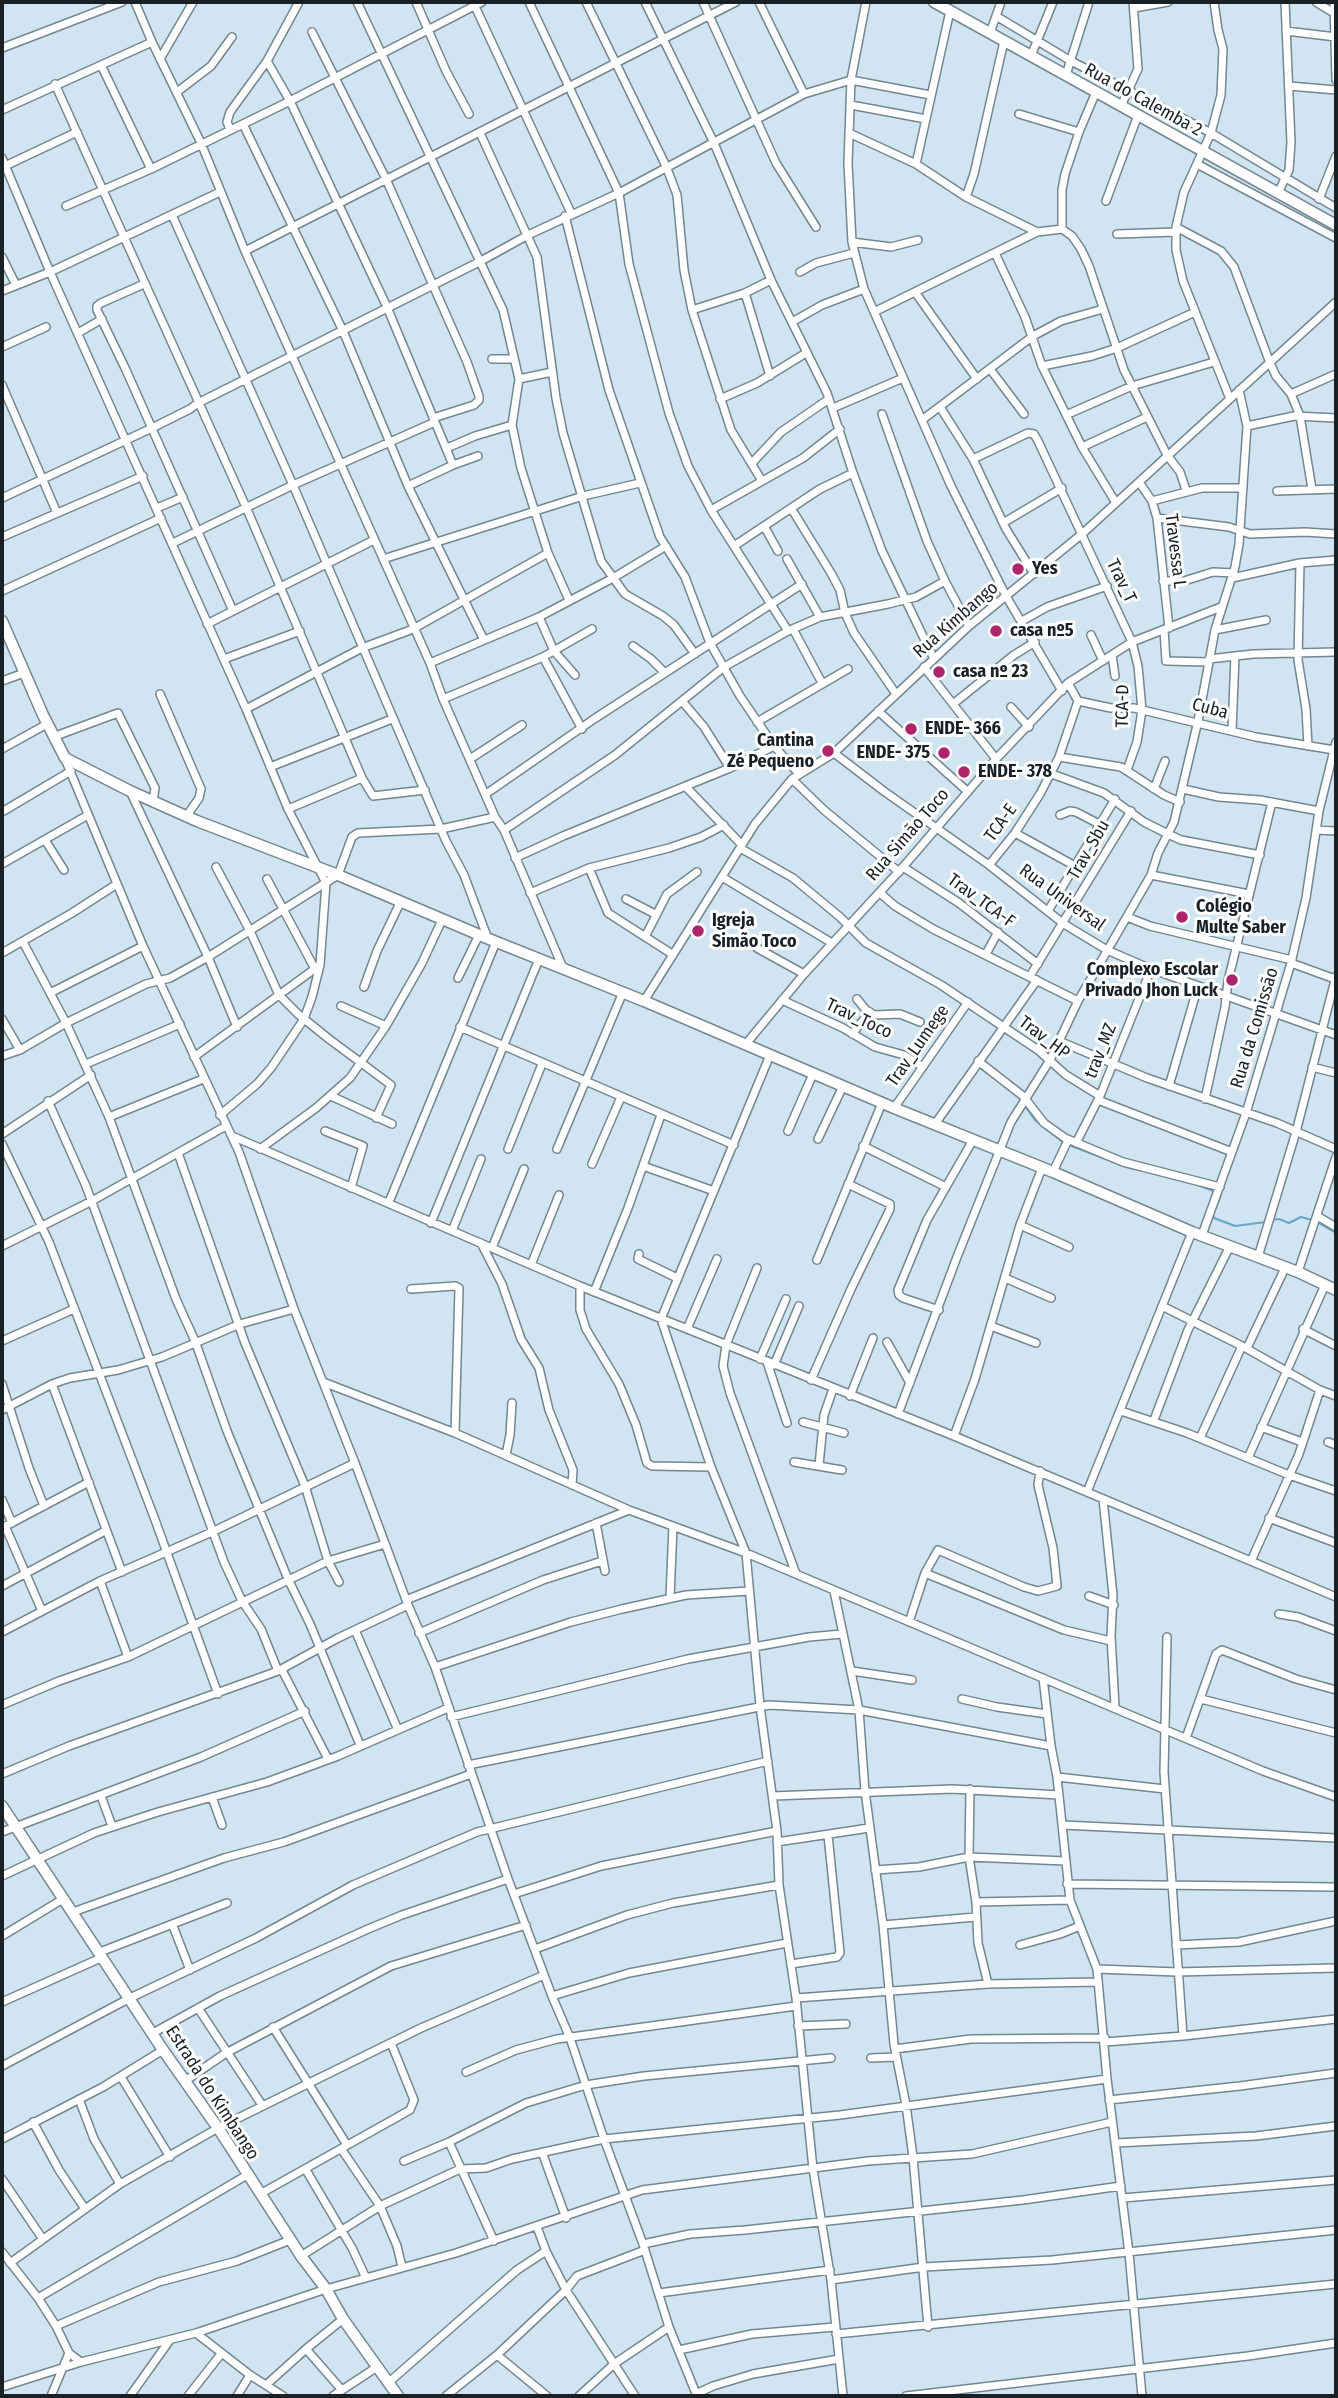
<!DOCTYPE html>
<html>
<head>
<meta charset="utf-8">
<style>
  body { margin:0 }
  #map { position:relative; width:1338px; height:2398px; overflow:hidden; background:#d0e5f1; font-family:"Fira Sans Condensed",sans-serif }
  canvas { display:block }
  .frame { position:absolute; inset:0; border:4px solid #192125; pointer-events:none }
</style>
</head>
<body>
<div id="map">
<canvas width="1338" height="2398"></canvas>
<div class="frame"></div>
</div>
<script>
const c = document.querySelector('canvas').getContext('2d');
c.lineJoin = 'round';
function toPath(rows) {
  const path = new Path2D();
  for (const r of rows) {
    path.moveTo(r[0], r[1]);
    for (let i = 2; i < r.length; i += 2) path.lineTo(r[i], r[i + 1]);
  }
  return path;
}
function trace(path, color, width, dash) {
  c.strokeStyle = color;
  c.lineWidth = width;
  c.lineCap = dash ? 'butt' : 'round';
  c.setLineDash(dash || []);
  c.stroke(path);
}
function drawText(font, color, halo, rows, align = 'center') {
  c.font = font + ' "Fira Sans Condensed",sans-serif';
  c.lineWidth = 6;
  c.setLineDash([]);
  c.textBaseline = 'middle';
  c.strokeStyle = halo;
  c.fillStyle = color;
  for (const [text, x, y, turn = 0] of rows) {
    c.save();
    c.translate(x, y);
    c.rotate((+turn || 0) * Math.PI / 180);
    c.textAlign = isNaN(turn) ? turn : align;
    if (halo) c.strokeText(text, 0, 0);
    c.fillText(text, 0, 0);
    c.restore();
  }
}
trace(toPath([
  [980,1068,993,1077],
  [1025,1106,1035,1120,1064,1143],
  [1069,1145,1129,1168,1139,1170],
  [1195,1184,1216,1192],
  [1221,1195,1213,1215,1214,1218,1235,1226,1266,1222],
  [1271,1220,1279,1219,1289,1223,1301,1217,1312,1220],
  [1317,1222,1336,1233]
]), '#66a6c9', 2);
const street = toPath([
  [135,2,152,42,201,143,245,251,430,663,443,699,495,817,504,830,563,968],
  [357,2,503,310,519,379,512,425,521,468,548,553,569,600],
  [416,2,446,71,469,114],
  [473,2,571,213],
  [529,2,619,193,629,264,669,413,688,466,711,510,788,631],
  [586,2,666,166,677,195,684,270,692,310,731,430,762,481],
  [645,2,714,143,771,280,827,393,853,473,882,551,934,659],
  [703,2,776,163,816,227],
  [759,2,804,94],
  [866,2,851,80,848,163,852,242,864,289,951,486,1006,596,1062,691],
  [1214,2,1218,30,1223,49,1221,95,1211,133,1184,192,1176,227,1176,250,1183,281,1230,399],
  [1316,2,1334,13],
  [1334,2,1336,80],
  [1134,8,1168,2],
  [950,11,916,164,966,197,1037,232],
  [996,16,1071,61,1211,133,1336,208],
  [1286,31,1336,37],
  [312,32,386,179,467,362,479,396,479,400,474,405,433,418],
  [990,33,1001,2],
  [2,48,122,2],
  [1031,56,1053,2],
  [160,59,193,2],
  [267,61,290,101,387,307,453,465],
  [101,65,151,169],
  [1066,75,1089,2],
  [55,84,246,507,362,778,373,796,425,790],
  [1289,86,1336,90],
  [177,92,211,66,232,37],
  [851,105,926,119],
  [1121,106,1138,69,1133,2],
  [2,110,152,42],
  [1019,114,1079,132],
  [243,124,343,331,408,486,484,640],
  [230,129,227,122,230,112,267,61,299,2],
  [480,133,537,257,556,398,563,433,601,561,625,594,663,616,674,625,695,654],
  [849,133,916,164],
  [2,158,50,272,246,709,288,809,326,883,320,965,312,997,304,1019,271,1068,257,1084,220,1115],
  [1197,164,1336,238],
  [5,166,77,132],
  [1278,193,1289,170,1291,142,1285,2],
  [966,197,974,174,1004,41],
  [1319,199,1336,156],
  [1106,201,1138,115],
  [66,206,151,169,290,101,482,2],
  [172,215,293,485,446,841,464,875,488,939],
  [565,216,609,390,660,537,685,577,710,643,740,696,774,746,798,773],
  [1176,227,1221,251,1234,267,1270,363,1276,376,1291,394,1300,416,1312,489],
  [1062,229,1062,190,1065,174,1079,132,1096,92],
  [1117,234,1176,232],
  [852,242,891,247,918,240],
  [245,251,736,2],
  [995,253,1025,317,1042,366,1082,447,1116,503],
  [2,257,16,285],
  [800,272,816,263,854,253],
  [144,284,101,303,97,306,97,310,126,370,233,611],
  [2,291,50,272,220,192],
  [915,292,977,379],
  [745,293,770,376],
  [692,310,745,293,771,280],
  [874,312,1037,232,1062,229,1072,236,1081,249,1089,266,1124,370,1167,455,1180,472,1186,490],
  [792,322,822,305,864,289],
  [78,333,102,319],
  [2,347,46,327],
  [492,359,514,359],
  [1042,366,1092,356,1117,348,1195,312],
  [990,369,1024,414],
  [519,379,552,372],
  [2,385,57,513],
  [1291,394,1336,374],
  [720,399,757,383,806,353],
  [940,407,973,459,1006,529,1034,574],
  [833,408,903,378],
  [882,414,927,541,945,581,969,626],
  [1066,415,1132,386,1214,362],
  [922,420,1033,336,1061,321,1103,309],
  [1247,426,1294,416,1336,418],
  [1082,447,1147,417],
  [447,448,475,436,512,425],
  [973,459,1028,433,1034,434,1038,441,1132,642,1138,666,1142,710,1137,742,1127,770],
  [752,463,781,432,829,399],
  [1139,482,1152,501,1157,518,1169,628],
  [408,486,453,465,478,456],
  [1277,491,1336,489],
  [2,498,152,428,190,409,198,403,481,261,528,235,619,193,804,94,851,80,930,95],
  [1152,501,1202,488,1243,488],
  [157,508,183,497],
  [791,508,831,573,840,590,845,613,854,633,896,694],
  [711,510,803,458,840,429],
  [1157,518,1229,527,1250,534,1305,532,1336,534],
  [1003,523,1062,488],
  [764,526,778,551],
  [2,537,143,476],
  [173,543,293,485,435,422],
  [734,546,820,489,853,473],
  [383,559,583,496,640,483],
  [787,559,820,617],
  [1300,563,1298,660,1306,709,1308,746],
  [1232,578,1300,563,1336,560],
  [1163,581,1184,581,1213,572,1234,573],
  [2,591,161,518],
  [539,617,554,651,575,675],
  [1022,621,1047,607,1107,586],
  [207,624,374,540],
  [793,629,822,683],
  [1164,630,1166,661,1208,662],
  [1215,630,1266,620],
  [1091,635,1103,661],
  [633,646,651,659,665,673],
  [1112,655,1115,676],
  [543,657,582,729],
  [224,659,300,631],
  [1209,659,1253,654,1336,652],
  [430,663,539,617,613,578,666,546],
  [924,667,996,759],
  [2,681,24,673],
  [160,694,201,789,199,798,186,817],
  [443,699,543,657,592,629],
  [682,701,704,727,730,768],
  [1078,701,1111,708,1134,708,1256,737,1334,750],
  [953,704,1014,655,1035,642],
  [1011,707,1029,727],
  [246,709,362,648,413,629,548,553],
  [878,711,967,791],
  [757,722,848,669],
  [1232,731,1235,656],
  [53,737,118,713,155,788,153,802],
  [2,749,47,724],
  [834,753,885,792,989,865,1064,924,1107,950,1151,969,1336,1035],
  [1059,757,1121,767,1164,795,1180,802],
  [65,759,143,946,239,1152,294,1309,355,1463,408,1605,435,1667,508,1879,552,1996,570,2038,604,2139,643,2244,669,2327,697,2396],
  [470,759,522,725],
  [270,767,392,719],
  [1052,774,1104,793,1144,822,1168,834,1181,840,1260,855],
  [792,779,824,810,899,872],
  [686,787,742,845],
  [1154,789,1165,761],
  [1183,789,1219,797,1260,800,1319,811],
  [130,791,208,957,237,1027],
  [486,794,594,719,802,584],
  [288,809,362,778],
  [2,812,71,771],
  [1060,815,1070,811,1076,812,1099,824],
  [504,830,615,755,724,667,788,631,820,617,888,604,916,597,945,581],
  [1316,830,1336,831],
  [1015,833,1075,866],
  [45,840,64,870],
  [740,848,793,878,840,917,866,943,941,985,1038,1050,1066,1075,1100,1096],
  [515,858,563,836,730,768,774,746],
  [2,864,88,815],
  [989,865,1015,833,1040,794,1059,757,1078,701,1068,683],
  [216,867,250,931,279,995,298,1014,329,1039,391,1085,376,1118],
  [903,867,959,903,1038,964],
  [589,868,608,913,672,954],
  [1151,875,1249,894],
  [722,877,832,943],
  [267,879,315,969],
  [530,893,589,868,669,848,701,837,724,825],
  [880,893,895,906,933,929,1078,1001],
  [626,899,655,914],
  [1048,911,1115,799],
  [1127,917,1150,926,1292,960],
  [645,937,667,894,697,872],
  [23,942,66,1023,109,1117,176,1299,195,1341,227,1431,288,1579,310,1624,360,1745],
  [757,948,804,974],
  [2,953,72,913,117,884],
  [986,954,998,932],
  [1291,963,1335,979],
  [1030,976,1131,811],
  [458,978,479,935],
  [364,987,377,951,400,903],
  [50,993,143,946],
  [857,999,866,1010,874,1015,900,1014,920,1022],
  [782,1000,843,1028,875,1047,904,1055,923,1067],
  [644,1001,755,824,792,779,834,753,969,626,1082,534,1336,302],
  [341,1006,386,1026],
  [2,1019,20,1050],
  [460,1027,734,1145],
  [852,1034,870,1012],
  [1059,1041,1147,1078,1277,1123,1336,1149],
  [745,1045,804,974,903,867,996,759,1068,683,1132,642,1221,607],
  [770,1055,661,1319,711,1467,746,1553,760,1706,777,1831,779,1885,796,1998,813,2169,831,2280,843,2396],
  [2,1056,20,1050,66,1023,146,984,170,978,208,957,338,875,352,837,358,833,441,829,495,817],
  [194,1057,320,965],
  [978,1061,1023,1096,1044,1123,1065,1138,1123,1162,1220,1187],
  [86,1064,180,1024],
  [1312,1067,1336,1073],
  [1169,1086,1198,986],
  [331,1096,392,1124],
  [1205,1099,1225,1007,1228,981,1272,802],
  [1098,1100,1232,1152],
  [48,1101,86,1186,224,1562,242,1601,261,1629,278,1671],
  [894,1108,968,1002],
  [109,1117,203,1079],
  [935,1124,1037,980],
  [325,1131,363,1146,351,1188],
  [788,1131,813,1074],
  [2,1134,91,1075],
  [232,1136,580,1286,954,1436,1336,1597],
  [818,1139,843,1086],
  [1076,1143,1100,1096,1151,969],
  [2,1144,49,1242,154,1517,218,1694],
  [863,1146,946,1187],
  [260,1149,316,1108,350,1078,386,1026,422,963,442,920],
  [508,1149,542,1064],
  [557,1149,623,992],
  [178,1153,245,1343,305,1486,328,1561,339,1582],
  [592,1164,621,1097],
  [643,1166,714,1191],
  [1053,1172,1068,1140],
  [389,1202,496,942],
  [1317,1216,1336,1227],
  [431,1223,539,959],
  [1020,1225,1069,1247],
  [452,1231,481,1159],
  [1202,1235,1246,1113,1291,963,1306,898,1319,811,1336,742],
  [481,1243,502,1284,521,1339,539,1368,549,1410,573,1470,572,1485],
  [2,1246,90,1202,226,1126],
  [492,1248,524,1169],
  [639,1254,638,1259,677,1278],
  [1258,1257,1296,1132,1336,976],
  [817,1260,882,1103],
  [531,1265,559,1195],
  [757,1268,726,1345,723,1366,730,1393,796,1574],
  [1298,1272,1336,1157],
  [1005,1278,1051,1298],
  [580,1286,580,1310,586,1329,619,1384,636,1425,647,1463,652,1466,711,1467],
  [411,1289,455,1286,459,1288,455,1433],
  [594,1292,628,1208,661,1115],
  [1162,1306,1242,1346,1320,1390,1336,1396],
  [939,1310,903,1298,899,1295,898,1290,927,1220,973,1140],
  [991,1326,1036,1343],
  [687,1329,717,1259],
  [1303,1329,1336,1346],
  [2,1341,74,1309],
  [887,1342,910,1383],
  [1247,1348,1285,1268],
  [760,1359,786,1299],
  [767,1362,787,1423],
  [774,1365,799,1306],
  [811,1380,851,1289,890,1209,890,1204,848,1184],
  [323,1382,455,1433,629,1510,746,1553,1263,1771,1336,1797],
  [2,1384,29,1468,44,1506],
  [52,1384,122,1572],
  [850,1396,873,1338],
  [2,1410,52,1384,70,1378,118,1370,162,1357,240,1324,294,1309],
  [1121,1411,1187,1433,1289,1475,1336,1491],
  [898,1414,957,1257,1011,1122,1050,1060,1078,1001,1151,875,1158,853,1174,822,1198,721,1215,630,1235,567,1239,544,1247,426,1239,390],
  [1154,1420,1188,1330,1230,1246],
  [803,1422,844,1433],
  [1261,1427,1302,1442],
  [954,1436,975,1379,1020,1225,1042,1168],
  [1200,1438,1242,1346],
  [1328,1442,1336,1445],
  [506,1455,510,1435,512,1403],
  [1248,1458,1325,1285],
  [794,1462,842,1470],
  [819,1465,824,1415,833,1389],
  [1087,1492,1192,1232],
  [1103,1499,1113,1595,1111,1636,1115,1707],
  [2,1500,12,1523],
  [1269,1518,1336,1543],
  [596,1523,605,1571],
  [5,1526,42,1611],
  [2,1528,89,1482],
  [1251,1561,1299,1454,1320,1390],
  [925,1573,1064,1630,1111,1641],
  [100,1581,128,1657],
  [2,1586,105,1531],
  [834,1591,859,1710,865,1791,883,1925,894,2044,906,2105,913,2157,928,2327],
  [1089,1596,1114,1605],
  [670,1598,673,1526],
  [406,1600,629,1510],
  [1279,1614,1298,1617,1336,1631],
  [909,1622,925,1573,938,1550,1024,1587,1038,1591,1057,1586,1053,1548,1038,1485,1040,1471],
  [355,1630,398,1730],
  [2,1632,100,1581,212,1532,355,1463],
  [419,1633,543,1580,602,1561],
  [1167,1637,1164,1772,1183,2036],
  [435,1667,571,1622,622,1609,686,1595,749,1591],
  [282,1670,328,1759],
  [852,1671,912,1680],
  [1043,1678,1051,1746,1057,1777,1070,1900,1097,1969,1107,2079,1129,2253,1142,2396],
  [962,1699,997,1707,1047,1714],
  [1201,1699,1336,1733],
  [2,1705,59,1681,128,1657,328,1561,385,1544],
  [451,1717,688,1659,809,1637,842,1634],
  [1186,1738,1216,1654,1222,1650,1296,1679,1336,1690],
  [468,1765,769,1705,859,1710,1051,1746],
  [2,1774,69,1746,278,1671,338,1638,408,1605],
  [1057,1777,1165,1789],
  [970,1789,969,1857,976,1902,978,1943,988,1984],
  [101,1796,112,1826],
  [773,1796,952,1789,1059,1795],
  [212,1797,222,1825],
  [1063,1825,1336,1838],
  [2,1832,201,1757,305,1711],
  [777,1842,869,1828],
  [875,1870,919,1867,969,1857,1066,1861],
  [2,1876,94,1833,158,1812,267,1782,338,1756,448,1708],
  [1067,1884,1336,1887],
  [514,1894,601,1866,777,1831],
  [976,1902,1070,1900],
  [73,1912,224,1858,284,1842,471,1774],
  [883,1925,976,1917],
  [173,1926,190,1970],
  [2,1936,63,1899],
  [1020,1945,1060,1934,1080,1926],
  [1176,1945,1239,1942,1336,1921],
  [535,1949,627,1915,673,1903,779,1885],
  [100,1952,227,1903],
  [791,1964,837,1957,840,1953,828,1835],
  [1097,1969,1177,1972,1336,1968],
  [552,1996,629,1973,787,1943],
  [796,1998,988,1984,1097,1982],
  [2,2002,103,1957],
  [198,2008,262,2105],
  [798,2026,846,2024],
  [273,2027,347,2145],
  [153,2033,220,1996,368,1929,402,1915,508,1879],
  [1105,2042,1183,2036,1336,2019],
  [895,2049,971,2039,1105,2038],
  [871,2058,896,2057],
  [2,2066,130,1998,256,1938,353,1885,477,1832,768,1761],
  [466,2072,516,2050,557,2039,796,2006],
  [121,2077,170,2157],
  [185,2081,226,2053,391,1966,526,1925],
  [79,2099,94,2139,120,2184],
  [1109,2100,1240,2086,1336,2073],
  [33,2122,59,2170,85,2209],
  [2,2139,103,2087,163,2050],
  [449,2142,494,2241],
  [1116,2143,1256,2136,1336,2126],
  [342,2150,380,2206,397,2246,402,2267],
  [542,2152,566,2218],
  [404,2161,449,2142,526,2103,586,2085,644,2076,831,2058],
  [306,2170,352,2248,366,2278],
  [2,2179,42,2238],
  [260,2194,410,2110,414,2100,391,2043],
  [1123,2198,1336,2180],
  [537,2227,546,2251,566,2290,635,2396],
  [643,2244,690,2234,745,2230,1023,2200,1121,2186],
  [2,2252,38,2298,56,2326,69,2353,81,2362],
  [301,2256,380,2206,460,2169,486,2168,512,2159,604,2139,840,2115,1107,2079],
  [10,2263,120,2184,218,2128,421,2028,544,1975],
  [831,2280,924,2267,1052,2260,1336,2230],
  [659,2293,830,2270],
  [38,2298,247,2175],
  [56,2326,159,2282,237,2261,290,2240],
  [196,2333,250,2375,283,2396],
  [836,2334,1336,2284],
  [306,2349,341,2389],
  [679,2350,752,2334,835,2327],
  [497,2355,547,2396],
  [388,2383,517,2270,546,2251],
  [266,2385,306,2349,343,2319],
  [2,2387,81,2362,196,2333,326,2289,456,2253,642,2190,868,2161,972,2154,1112,2122],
  [696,2394,713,2386,753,2374,839,2359],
  [51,2396,69,2353],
  [130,2396,170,2340],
  [188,2396,221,2354],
  [237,2396,250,2375],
  [333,2396,377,2367],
  [446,2396,497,2355,566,2290,577,2276,645,2250],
  [579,2396,614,2364,669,2327],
  [906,2396,1248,2356,1336,2343]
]);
const secondary = toPath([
  [934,2,1336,225],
  [2,621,43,715,65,758,130,791,197,821,338,875,489,939,644,1001,894,1108,1053,1172,1192,1232,1298,1272,1336,1290],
  [2,1806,163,2050,218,2128,301,2256,326,2289,343,2319,398,2396]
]);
trace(street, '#738691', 10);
trace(secondary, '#738691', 13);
trace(street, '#fff', 7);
trace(secondary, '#fff', 10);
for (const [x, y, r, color] of [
  [1018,569,7,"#ac256b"],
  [996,631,7,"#ac256b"],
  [939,672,7,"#ac256b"],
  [911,729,7,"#ac256b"],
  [828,751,7,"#ac256b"],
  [944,753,7,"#ac256b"],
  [964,772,7,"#ac256b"],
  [1182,917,7,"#ac256b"],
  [698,931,7,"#ac256b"],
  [1232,980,7,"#ac256b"]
]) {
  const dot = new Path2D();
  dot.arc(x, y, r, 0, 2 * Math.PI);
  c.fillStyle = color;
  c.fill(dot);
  trace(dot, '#fff', 2.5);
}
drawText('18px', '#192125', '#fff', [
  ["Rua do Calemba 2",1143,100,29],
  ["Travessa L",1175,551,83],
  ["Trav_T",1121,581,64],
  ["Rua Kimbango",956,620,-41],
  ["TCA-D",1123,706,-89],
  ["Cuba",1210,709,15],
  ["TCA-E",1001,823,-54],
  ["Rua Simão Toco",908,835,-49],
  ["Trav_Sbu",1089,850,-60],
  ["Rua Universal",1062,898,36],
  ["Trav_TCA-F",981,901,36],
  ["Trav_Toco",859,1019,25],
  ["Rua da Comissão",1255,1028,-73],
  ["Trav_HP",1044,1038,37],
  ["Trav_Lumege",918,1046,-55],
  ["trav_MZ",1101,1051,-68],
  ["Estrada do Kimbango",212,2093,57]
]);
drawText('bold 18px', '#192125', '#fff', [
  ["Yes",1032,569],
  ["casa nº5",1010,631],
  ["casa nº 23",953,672],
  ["ENDE- 366",925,729],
  ["Cantina",814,741,"right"],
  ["Zé Pequeno",814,762,"right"],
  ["ENDE- 375",930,753,"right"],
  ["ENDE- 378",978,772],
  ["Colégio",1196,907],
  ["Multe Saber",1196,928],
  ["Igreja",712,921],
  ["Simão Toco",712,942],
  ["Complexo Escolar",1218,970,"right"],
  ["Privado Jhon Luck",1218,991,"right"]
], 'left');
</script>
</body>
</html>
